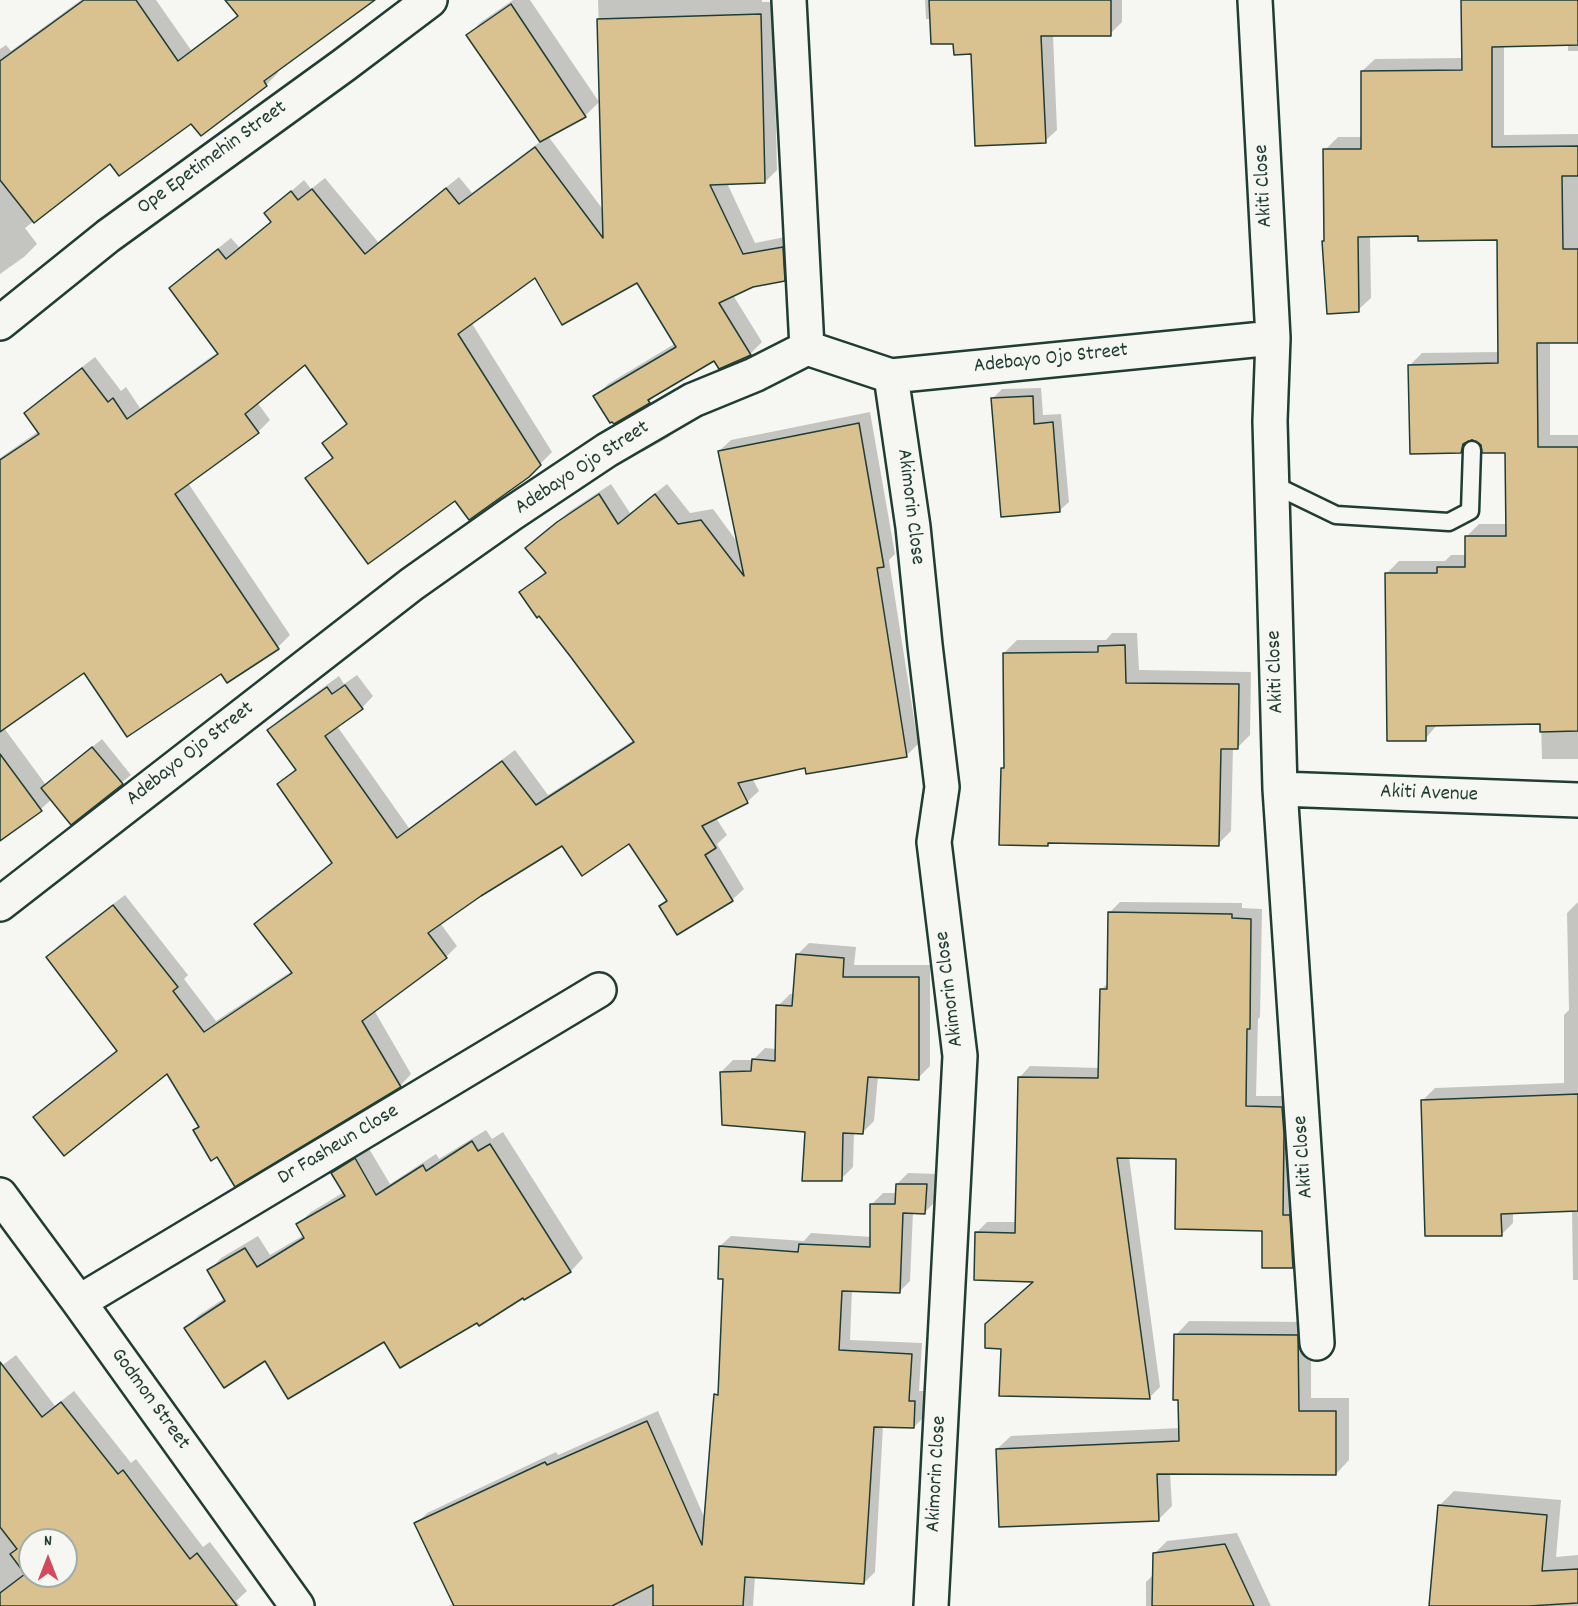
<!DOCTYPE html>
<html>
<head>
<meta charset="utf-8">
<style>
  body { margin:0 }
  #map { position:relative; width:1578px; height:1606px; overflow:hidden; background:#f6f6f2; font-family:Dekko,sans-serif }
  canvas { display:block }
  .north { position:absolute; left:18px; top:1528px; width:60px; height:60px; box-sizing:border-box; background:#f6f6f2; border:2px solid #a0aca6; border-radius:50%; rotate:0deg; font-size:16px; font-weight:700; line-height:24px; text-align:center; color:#1f3d34 }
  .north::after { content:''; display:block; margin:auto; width:21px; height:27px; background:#d1495b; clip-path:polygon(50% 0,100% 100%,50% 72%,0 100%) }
</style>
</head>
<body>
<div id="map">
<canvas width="1578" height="1606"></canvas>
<div class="north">N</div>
</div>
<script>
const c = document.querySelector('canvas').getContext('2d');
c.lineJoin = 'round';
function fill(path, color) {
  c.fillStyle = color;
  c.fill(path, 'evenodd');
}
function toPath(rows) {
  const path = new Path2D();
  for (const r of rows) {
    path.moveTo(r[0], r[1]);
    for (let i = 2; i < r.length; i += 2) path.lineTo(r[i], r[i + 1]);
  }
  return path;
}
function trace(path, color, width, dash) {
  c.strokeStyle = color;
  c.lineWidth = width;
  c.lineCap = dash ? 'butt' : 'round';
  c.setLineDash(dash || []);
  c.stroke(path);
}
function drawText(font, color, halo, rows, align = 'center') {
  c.font = font + ' Dekko,sans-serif';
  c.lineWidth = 4.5;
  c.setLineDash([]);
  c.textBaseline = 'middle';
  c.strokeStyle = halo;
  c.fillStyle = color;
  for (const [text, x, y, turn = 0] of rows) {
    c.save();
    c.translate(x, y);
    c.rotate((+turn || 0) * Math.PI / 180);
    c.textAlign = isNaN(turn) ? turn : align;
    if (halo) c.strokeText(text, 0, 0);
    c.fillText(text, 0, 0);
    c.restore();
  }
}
fill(toPath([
  [81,0,156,0,191,50,238,15,227,0,373,0,277,70,278,73,266,85,110,162,25,228,37,244,24,257,0,274,0,49,6,45,11,51],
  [513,0,530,0,599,102,585,116,548,136,604,211,598,0,762,0,762,2,773,2,777,170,765,182,727,183,755,243,795,235,796,267,784,279,752,285,733,295,762,342,750,354,715,359,659,392,649,402,595,397,608,384,676,343,638,281,535,276,471,322,552,452,540,464,455,498,307,479,334,456,324,443,348,422,305,363,257,402,270,420,258,432,188,483,290,635,278,647,221,672,85,671,4,728,46,785,102,739,131,775,72,823,52,799,41,809,0,839,0,458,39,431,26,413,38,401,95,357,121,391,126,387,140,408,218,352,171,289,183,276,231,238,239,247,272,221,266,213,304,180,311,189,325,178,378,242,459,177,472,193,541,141,468,35,481,22],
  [925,0,1122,0,1122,22,1110,34,1053,35,1057,130,1045,141,973,53,954,42,932,19,926,19],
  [1463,0,1578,0,1578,51,1568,51,1568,43,1504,45,1504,135,1578,134,1578,341,1550,342,1550,435,1578,435,1578,759,1542,759,1541,722,1438,724,1425,739,1386,574,1399,561,1445,561,1451,555,1466,555,1466,537,1479,524,1507,524,1506,451,1474,439,1461,452,1409,366,1422,353,1499,352,1498,239,1420,235,1370,235,1371,298,1358,310,1323,241,1326,239,1325,150,1338,137,1362,137,1362,71,1375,59,1463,58],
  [1041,388,1043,415,1061,414,1069,502,1060,510,993,398,1002,389],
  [870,412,895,554,889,560,918,744,907,755,807,766,752,778,759,791,747,802,716,818,727,835,717,844,744,889,732,900,661,906,668,899,630,842,563,844,480,895,440,923,457,946,446,957,374,1010,411,1074,400,1086,218,1155,195,1131,200,1125,168,1072,35,1117,46,1106,118,1049,48,957,59,945,125,895,188,975,184,979,216,1021,292,971,256,924,267,912,333,862,278,784,297,768,269,730,280,719,339,676,344,684,357,675,373,696,362,708,337,726,409,828,515,750,548,795,634,740,571,655,521,592,546,571,527,548,570,511,611,484,630,513,667,484,690,513,713,509,738,543,719,451,731,440],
  [672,434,669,437,642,452,643,450],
  [1112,633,1137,633,1139,670,1251,672,1250,735,1238,747,1233,747,1231,831,1218,844,1049,842,1047,844,1003,768,1005,766,1004,653,1017,640,1106,640],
  [1120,902,1242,903,1242,908,1262,909,1260,1017,1258,1019,1256,1096,1293,1096,1304,1255,1293,1266,1264,1230,1178,1158,1129,1157,1160,1387,1149,1398,1036,1280,976,1233,987,1222,1017,1222,1019,1078,1030,1066,1100,1068,1101,990,1109,982,1109,913],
  [1578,902,1578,1280,1573,1280,1572,1210,1513,1212,1513,1223,1501,1235,1423,1100,1435,1088,1564,1083,1564,1015,1569,1010,1567,913],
  [809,943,856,947,854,965,930,965,930,1066,918,1078,878,1076,874,1121,862,1133,854,1132,853,1167,841,1179,806,1131,721,1072,733,1060,753,1060,765,1048,777,1049,778,1006,790,994,795,994,797,955],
  [486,1130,492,1139,503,1132,583,1258,571,1271,525,1298,523,1295,478,1321,385,1340,266,1359,186,1328,199,1315,225,1298,209,1271,221,1258,258,1236,270,1255,304,1235,298,1224,311,1212,344,1192,333,1173,345,1160,368,1147,390,1184,436,1154,439,1159],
  [908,1173,937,1174,936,1201,925,1212,913,1212,910,1281,899,1292,852,1290,850,1340,922,1343,919,1391,926,1391,925,1416,914,1427,883,1426,875,1572,864,1583,755,1576,753,1606,449,1606,454,1603,416,1524,427,1513,556,1452,558,1455,658,1411,705,1519,716,1395,720,1391,725,1278,720,1246,731,1236,804,1241,811,1233,872,1237,872,1204,883,1193,897,1193,897,1184],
  [1189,1321,1311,1322,1311,1398,1349,1398,1349,1460,1336,1474,1170,1473,1172,1506,1158,1520,997,1449,1011,1436,1180,1428,1176,1335],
  [16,1355,55,1406,74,1391,131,1463,136,1459,203,1547,210,1542,247,1591,236,1601,240,1606,0,1606,0,1367],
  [30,1540,66,1540,66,1576,30,1576],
  [1454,1491,1561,1500,1556,1557,1578,1555,1578,1606,1431,1606,1440,1505],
  [1237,1533,1271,1606,1146,1606,1146,1582,1154,1574,1155,1553,1167,1541]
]), '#0003');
const building = toPath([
  [84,0,136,0,178,61,238,16,225,0,375,0,264,81,267,86,201,136,191,124,119,176,110,164,34,223,0,180,0,61,84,0],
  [929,0,1111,0,1111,36,1041,36,1046,143,975,146,971,54,954,55,953,44,931,44,929,0],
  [1461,0,1578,0,1578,45,1492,47,1492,147,1578,146,1578,176,1562,176,1563,249,1578,249,1578,343,1537,343,1538,447,1578,447,1578,731,1540,732,1540,724,1426,726,1426,741,1387,741,1385,573,1437,573,1437,567,1465,567,1465,536,1506,536,1505,453,1482,453,1481,445,1472,440,1463,444,1461,453,1410,454,1408,365,1498,363,1497,240,1418,241,1418,236,1358,237,1359,312,1327,314,1322,241,1324,241,1323,149,1361,149,1361,71,1462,70,1461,0],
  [511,4,586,117,540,142,466,35,511,4],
  [761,14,765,183,710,185,743,254,783,247,785,281,753,287,719,303,751,355,719,369,714,361,648,400,650,403,614,424,612,422,610,423,593,396,676,347,637,283,562,325,535,278,458,334,541,465,529,477,469,520,455,501,368,564,305,478,333,458,322,443,347,424,305,365,245,414,259,433,175,494,279,649,227,683,221,674,127,737,84,673,0,732,0,460,39,434,24,413,82,368,108,402,113,398,127,419,218,354,169,288,218,249,226,259,271,222,264,213,291,191,298,200,312,189,365,254,446,188,459,204,535,147,603,238,597,19,761,14],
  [1033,396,1034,424,1053,422,1060,512,1001,517,991,398,1033,396],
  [859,423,884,567,877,568,907,757,806,774,805,768,738,783,748,803,702,826,716,848,705,855,733,901,677,935,659,906,667,901,629,844,582,876,562,846,481,896,428,933,447,958,362,1021,401,1087,235,1187,217,1157,211,1161,193,1130,199,1127,167,1074,64,1156,33,1117,117,1051,46,957,113,905,178,987,173,991,204,1032,292,973,254,924,332,863,277,784,296,770,267,730,327,687,332,694,345,685,363,709,325,736,397,838,502,761,536,805,634,742,570,656,539,616,537,618,519,592,546,573,525,548,557,522,599,494,618,524,655,494,678,524,701,520,744,576,718,451,859,423],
  [1125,645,1126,683,1239,684,1238,749,1221,749,1219,846,1048,843,1048,846,999,845,1001,768,1004,768,1003,653,1098,652,1098,646,1125,645],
  [92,747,123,784,71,825,41,788,92,747],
  [0,754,42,811,0,841,0,754],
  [1108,912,1232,914,1232,918,1251,919,1250,1029,1247,1029,1246,1106,1282,1107,1284,1134,1283,1215,1290,1215,1293,1268,1262,1268,1262,1231,1175,1229,1176,1159,1117,1158,1150,1399,999,1396,1001,1349,985,1348,985,1324,1033,1282,974,1280,975,1232,1015,1233,1018,1077,1098,1078,1100,989,1107,989,1108,912],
  [796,954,844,958,843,977,919,977,919,1080,868,1077,863,1134,843,1133,842,1181,802,1181,805,1132,722,1125,720,1072,751,1071,752,1059,775,1061,776,1005,792,1006,796,954],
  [1578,1094,1578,1211,1501,1214,1502,1236,1425,1236,1421,1100,1578,1094],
  [472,1141,478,1151,490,1144,571,1272,524,1300,523,1298,479,1326,477,1323,400,1368,384,1342,288,1399,265,1361,224,1388,184,1328,225,1301,207,1270,245,1248,257,1267,304,1238,296,1224,345,1196,331,1173,355,1158,376,1195,423,1165,426,1171,472,1141],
  [896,1184,927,1184,925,1214,903,1213,900,1293,842,1291,839,1350,912,1354,909,1401,915,1401,914,1428,874,1427,864,1584,745,1577,743,1606,653,1606,653,1585,612,1606,454,1606,414,1523,545,1462,547,1465,647,1421,702,1545,714,1394,718,1395,723,1279,718,1279,719,1246,798,1252,799,1244,870,1247,870,1204,895,1204,896,1184],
  [1174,1334,1298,1335,1299,1411,1336,1411,1336,1475,1157,1474,1159,1521,999,1527,996,1449,1179,1441,1178,1400,1173,1400,1174,1334],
  [0,1362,42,1417,61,1402,118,1474,123,1470,190,1559,197,1553,237,1606,0,1606,0,1593,25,1574,10,1554,17,1549,0,1527,0,1362],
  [30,1540,66,1540,66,1576,30,1576,30,1540],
  [1438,1505,1547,1515,1542,1571,1578,1569,1578,1603,1529,1606,1429,1606,1438,1505],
  [1225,1544,1254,1606,1152,1606,1153,1553,1225,1544]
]);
fill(building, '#dac190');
trace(building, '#1f3d34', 1.5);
const service = toPath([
  [1272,484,1336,515,1449,522,1470,511,1472,450]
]);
const minor = toPath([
  [789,0,807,348],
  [1255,0,1273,338,1270,421,1280,789,1317,1343],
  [0,323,108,236,344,65,430,0],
  [891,376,913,527,925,645,942,787,934,842,960,1056,931,1606],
  [1280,789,1578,800],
  [0,904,412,584,511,514,607,450,693,400,754,375,807,348,891,376,1273,338],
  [0,1195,79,1302,297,1606],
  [79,1302,599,990]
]);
trace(service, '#1f3d34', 21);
trace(minor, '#1f3d34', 38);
trace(service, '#f6f6f2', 16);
trace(minor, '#f6f6f2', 33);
drawText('21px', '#1f3d34', '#f6f6f2', [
  ["Ope Epetimehin Street",213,159,-36],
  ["Akiti Close",1265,186,-93],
  ["Adebayo Ojo Street",1051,360,-6],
  ["Adebayo Ojo Street",583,469,-33],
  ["Akimorin Close",909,507,83],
  ["Akiti Close",1277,672,-92],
  ["Adebayo Ojo Street",191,755,-38],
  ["Akiti Avenue",1429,795,2],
  ["Akimorin Close",951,989,-97],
  ["Dr Fasheun Close",339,1146,-31],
  ["Akiti Close",1305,1157,-94],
  ["Godmon Street",149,1400,54],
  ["Akimorin Close",938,1474,-87]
]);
</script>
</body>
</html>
